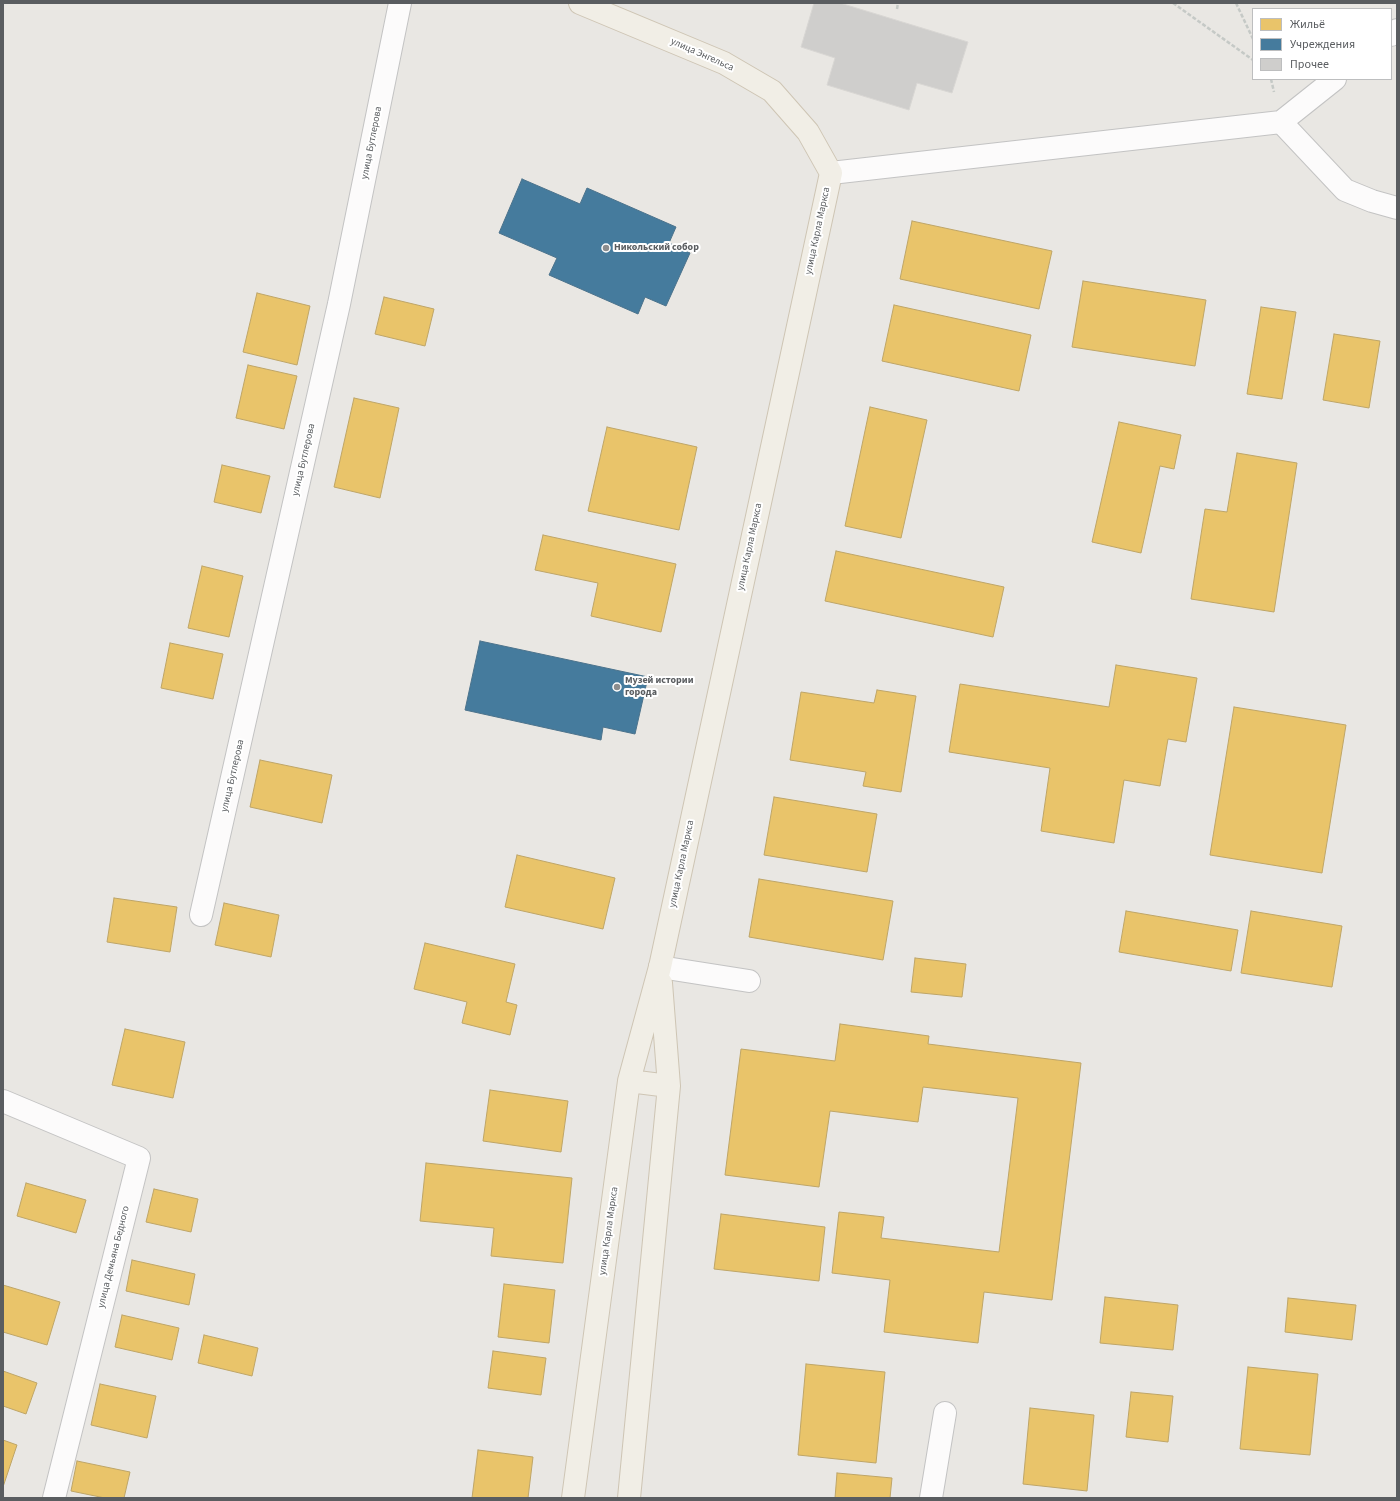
<!DOCTYPE html>
<html>
<head>
<meta charset="utf-8">
<style>
  body { margin:0 }
  #map { position:relative; width:1400px; height:1501px; overflow:hidden; background:#e9e7e3; font-family:"Source Sans 3",sans-serif }
  canvas { display:block }
  .frame { position:absolute; inset:0; border:4px solid #5a5d60; pointer-events:none }
  .legend { position:absolute; left:1252px; top:8px; width:140px; height:72px; box-sizing:border-box; background:#fff; border:1px solid #bdbebf; margin:0; padding:5px 7px; list-style:none; font-size:12px; color:#5a5d60 }
  .legend li { display:flex; align-items:center; gap:8px; height:20px }
  .legend b { width:20px; border:1px solid #bdbebf }
</style>
</head>
<body>
<div id="map">
<canvas width="1400" height="1501"></canvas>
<div class="frame"></div>
<ul class="legend">
<li><b style="height:11px;background:#e9c46a"></b>Жильё</li>
<li><b style="height:11px;background:#457b9d"></b>Учреждения</li>
<li><b style="height:11px;background:#cfcecc"></b>Прочее</li>
</ul>
</div>
<script>
const c = document.querySelector('canvas').getContext('2d');
c.lineJoin = 'round';
function fill(path, color) {
  c.fillStyle = color;
  c.fill(path, 'evenodd');
}
function toPath(rows) {
  const path = new Path2D();
  for (const r of rows) {
    path.moveTo(r[0], r[1]);
    for (let i = 2; i < r.length; i += 2) path.lineTo(r[i], r[i + 1]);
  }
  return path;
}
function trace(path, color, width, dash) {
  c.strokeStyle = color;
  c.lineWidth = width;
  c.lineCap = dash ? 'butt' : 'round';
  c.setLineDash(dash || []);
  c.stroke(path);
}
function drawText(font, color, halo, rows, align = 'center') {
  c.font = font + ' "Source Sans 3",sans-serif';
  c.lineWidth = 4;
  c.setLineDash([]);
  c.textBaseline = 'middle';
  c.strokeStyle = halo;
  c.fillStyle = color;
  for (const [text, x, y, turn = 0] of rows) {
    c.save();
    c.translate(x, y);
    c.rotate((+turn || 0) * Math.PI / 180);
    c.textAlign = isNaN(turn) ? turn : align;
    if (halo) c.strokeText(text, 0, 0);
    c.fillText(text, 0, 0);
    c.restore();
  }
}
const homes = toPath([
  [912,221,1052,251,1039,309,900,279,912,221],
  [1083,281,1206,300,1195,366,1072,347,1083,281],
  [257,293,310,306,297,365,243,352,257,293],
  [384,297,434,309,425,346,375,334,384,297],
  [894,305,1031,335,1019,391,882,361,894,305],
  [1261,307,1296,312,1282,399,1247,394,1261,307],
  [1334,334,1380,341,1369,408,1323,400,1334,334],
  [248,365,297,376,284,429,236,418,248,365],
  [354,398,399,408,380,498,334,487,354,398],
  [870,407,927,420,901,538,845,526,870,407],
  [1119,422,1181,435,1174,469,1160,466,1141,553,1092,542,1119,422],
  [607,427,697,447,679,530,588,511,607,427],
  [1237,453,1297,463,1274,612,1191,599,1205,509,1227,512,1237,453],
  [222,465,270,476,261,513,214,502,222,465],
  [543,535,676,564,661,632,591,616,598,583,535,570,543,535],
  [836,551,1004,587,993,637,825,601,836,551],
  [202,566,243,576,229,637,188,628,202,566],
  [170,643,223,654,213,699,161,688,170,643],
  [1116,665,1197,678,1186,742,1168,739,1160,786,1124,780,1114,843,1041,831,1050,768,949,752,960,684,1109,707,1116,665],
  [877,690,916,696,901,792,863,786,866,772,790,760,801,692,874,703,877,690],
  [1234,707,1346,725,1322,873,1210,855,1234,707],
  [260,760,332,775,322,823,250,807,260,760],
  [774,797,877,814,867,872,764,855,774,797],
  [517,855,615,878,603,929,505,907,517,855],
  [759,879,893,901,883,960,749,937,759,879],
  [114,898,177,907,170,952,107,942,114,898],
  [224,903,279,915,271,957,215,945,224,903],
  [1126,911,1238,930,1231,971,1119,952,1126,911],
  [1251,911,1342,926,1332,987,1241,973,1251,911],
  [425,943,515,964,506,1002,517,1005,510,1035,462,1023,467,1002,414,989,425,943],
  [915,958,966,964,962,997,911,992,915,958],
  [840,1024,929,1036,928,1044,1081,1063,1052,1300,984,1292,978,1343,884,1332,890,1280,832,1273,839,1212,884,1217,881,1238,999,1252,1018,1098,923,1087,918,1122,830,1111,819,1187,725,1175,741,1049,835,1061,840,1024],
  [125,1029,185,1042,173,1098,112,1085,125,1029],
  [490,1090,568,1101,561,1152,483,1141,490,1090],
  [426,1163,572,1178,563,1263,491,1256,494,1228,420,1221,426,1163],
  [26,1183,86,1200,76,1233,17,1216,26,1183],
  [154,1189,198,1199,191,1232,146,1222,154,1189],
  [721,1214,825,1227,819,1281,714,1269,721,1214],
  [132,1260,195,1274,189,1305,126,1291,132,1260],
  [504,1284,555,1290,549,1343,498,1337,504,1284],
  [3,1285,60,1302,47,1345,3,1332,3,1285],
  [1105,1297,1178,1305,1173,1350,1100,1343,1105,1297],
  [1288,1298,1356,1305,1352,1340,1285,1332,1288,1298],
  [122,1315,179,1328,172,1360,115,1347,122,1315],
  [204,1335,258,1348,252,1376,198,1363,204,1335],
  [493,1351,546,1358,541,1395,488,1388,493,1351],
  [806,1364,885,1372,876,1463,798,1455,806,1364],
  [1248,1367,1318,1374,1310,1455,1240,1449,1248,1367],
  [3,1371,37,1383,26,1414,3,1406,3,1371],
  [100,1384,156,1396,147,1438,91,1425,100,1384],
  [1131,1392,1173,1396,1168,1442,1126,1437,1131,1392],
  [1030,1408,1094,1415,1087,1491,1023,1484,1030,1408],
  [3,1440,17,1445,3,1487,3,1440],
  [478,1450,533,1457,528,1498,472,1498,478,1450],
  [77,1461,130,1472,124,1498,105,1498,71,1491,77,1461],
  [837,1473,892,1478,890,1498,835,1498,837,1473]
]);
fill(homes, '#e9c46a');
trace(homes, '#bea567', 1);
const public = toPath([
  [522,179,580,204,587,188,676,227,669,243,690,253,666,306,645,297,638,314,549,275,557,258,499,233,522,179],
  [480,641,648,677,635,734,603,727,601,740,465,710,480,641]
]);
fill(public, '#457b9d');
trace(public, '#4b728b', 1);
const building = toPath([
  [814,3,840,3,968,42,952,93,917,83,909,110,827,85,835,58,801,47,814,3]
]);
fill(building, '#cfcecc');
trace(building, '#d8d6d3', 1);
const minor = toPath([
  [1391,35,1397,30],
  [1281,122,1335,79],
  [831,173,1281,122,1345,190,1372,201,1397,208],
  [201,915,339,304,400,3],
  [660,967,749,981],
  [3,1101,139,1158,54,1498],
  [931,1498,945,1413]
]);
const major = toPath([
  [629,1081,669,1086],
  [573,1498,629,1081,660,967,831,173,808,132,772,91,724,63,580,3],
  [629,1498,669,1086,661,983]
]);
trace(minor, '#c3c3c3', 24);
trace(major, '#cec5b4', 24);
trace(toPath([
  [1173,3,1253,60],
  [1236,3,1253,39],
  [897,9,898,3],
  [1271,79,1274,92]
]), '#c5c9c6', 2.5, [4, 2]);
trace(minor, '#fcfbfb', 22);
trace(major, '#f1eee6', 22);
for (const [x, y, r, color] of [
  [606,248,4,"#8c8d8e"],
  [617,687,4,"#8c8d8e"]
]) {
  const dot = new Path2D();
  dot.arc(x, y, r, 0, 2 * Math.PI);
  c.fillStyle = color;
  c.fill(dot);
  trace(dot, '#fff', 1.5);
}
drawText('10px', '#5a5d60', '#fff', [
  ["улица Энгельса",702,55,24],
  ["улица Бутлерова",372,143,-79],
  ["улица Карла Маркса",818,231,-78],
  ["улица Бутлерова",304,460,-77],
  ["улица Карла Маркса",750,547,-78],
  ["улица Бутлерова",233,776,-77],
  ["улица Карла Маркса",682,864,-78],
  ["улица Карла Маркса",609,1231,-82],
  ["улица Демьяна Бедного",114,1257,-76]
]);
drawText('bold 10px', '#5a5d60', '#fff', [
  ["Никольский собор",614,248],
  ["Музей истории",625,681],
  ["города",625,693]
], 'left');
</script>
</body>
</html>
